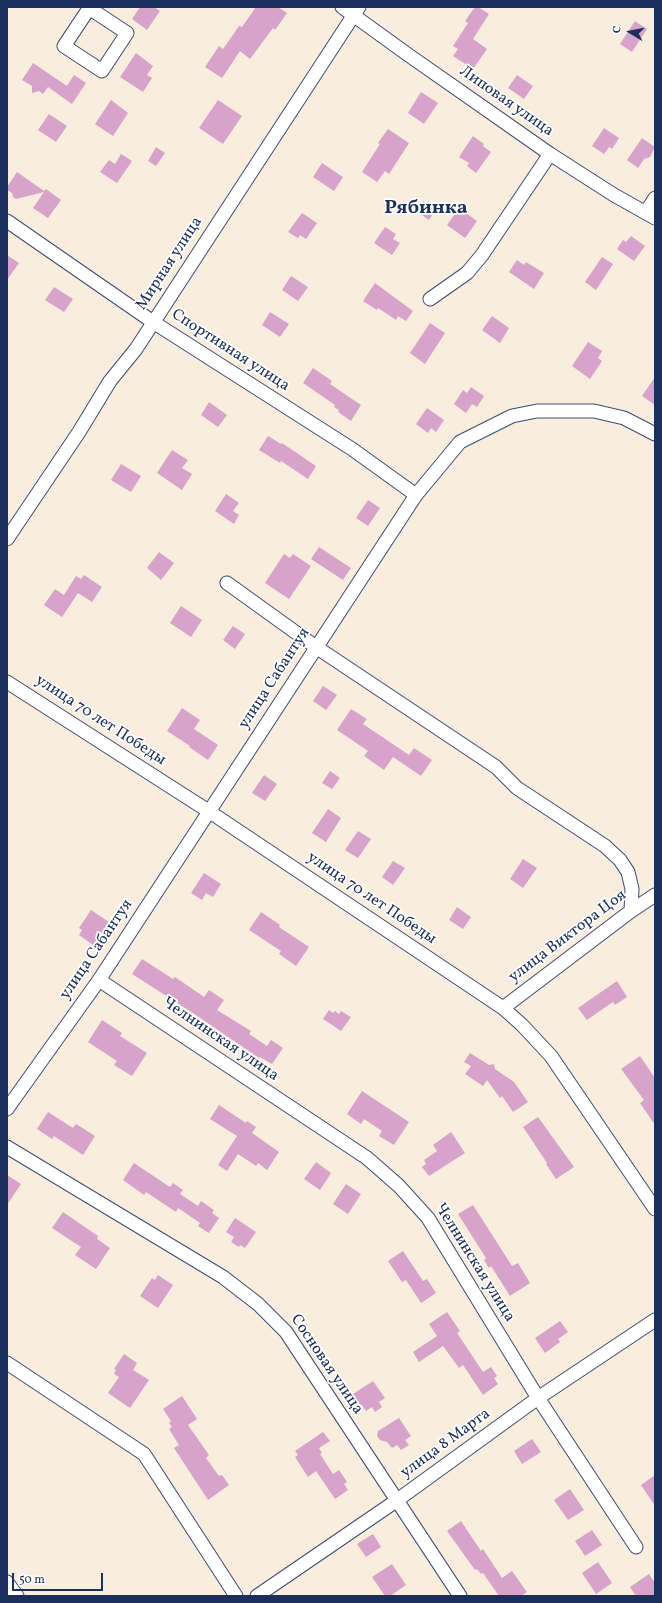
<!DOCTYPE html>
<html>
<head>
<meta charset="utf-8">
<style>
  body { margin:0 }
  #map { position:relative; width:662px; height:1603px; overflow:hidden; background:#f9edde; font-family:Vollkorn,serif }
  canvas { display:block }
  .frame { position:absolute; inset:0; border:8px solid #1b2f5e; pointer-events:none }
  .north { position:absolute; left:610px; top:12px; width:40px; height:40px; -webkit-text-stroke:3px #fff; paint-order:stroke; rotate:280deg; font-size:11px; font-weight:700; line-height:16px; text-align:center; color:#1b2f5e }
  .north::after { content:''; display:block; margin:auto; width:14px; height:18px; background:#1b2f5e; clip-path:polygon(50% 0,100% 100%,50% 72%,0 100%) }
  .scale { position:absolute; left:12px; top:1573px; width:91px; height:18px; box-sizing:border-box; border:2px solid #1b2f5e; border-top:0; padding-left:5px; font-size:12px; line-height:14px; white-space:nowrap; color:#1b2f5e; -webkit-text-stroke:3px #fff; paint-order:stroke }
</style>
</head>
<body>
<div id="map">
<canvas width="662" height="1603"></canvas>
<div class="frame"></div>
<div class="north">С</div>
<div class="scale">50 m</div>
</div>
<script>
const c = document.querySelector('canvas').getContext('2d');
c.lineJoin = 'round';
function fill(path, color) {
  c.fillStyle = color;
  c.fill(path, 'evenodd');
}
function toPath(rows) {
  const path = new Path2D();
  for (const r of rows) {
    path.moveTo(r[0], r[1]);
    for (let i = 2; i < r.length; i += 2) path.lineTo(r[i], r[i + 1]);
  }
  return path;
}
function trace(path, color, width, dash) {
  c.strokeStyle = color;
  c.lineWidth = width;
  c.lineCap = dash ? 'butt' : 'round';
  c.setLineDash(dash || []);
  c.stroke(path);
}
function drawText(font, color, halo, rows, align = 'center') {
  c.font = font + ' Vollkorn,serif';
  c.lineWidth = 3.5;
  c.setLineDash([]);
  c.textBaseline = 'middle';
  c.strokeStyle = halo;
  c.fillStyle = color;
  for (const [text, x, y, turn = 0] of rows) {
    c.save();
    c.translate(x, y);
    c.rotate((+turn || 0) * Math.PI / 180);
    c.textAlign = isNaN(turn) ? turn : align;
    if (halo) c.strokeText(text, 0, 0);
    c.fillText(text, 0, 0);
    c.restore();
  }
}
fill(toPath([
  [140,7,154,7,160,11,147,30,132,19],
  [256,7,278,7,287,13,275,30,273,28,250,59,240,51,222,78,205,67,219,46,223,49,239,26,242,27],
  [475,7,478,7,489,14,473,39,487,49,473,69,453,56,458,49,453,46,468,23,465,21],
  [635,21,647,29,632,52,620,44],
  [136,53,153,66,147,75,152,78,143,92,120,77],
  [33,63,67,86,74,75,86,83,72,104,48,87,43,94,39,91,32,93,32,86,22,80],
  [517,75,533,86,524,99,508,88],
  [421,92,438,103,424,124,408,113],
  [111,100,128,113,113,136,95,124],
  [218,100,242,116,223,144,199,128],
  [49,114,67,126,56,142,38,130],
  [604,128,619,138,612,149,609,147,604,154,592,146],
  [388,129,409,143,389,174,385,171,377,182,362,172,380,144,378,143],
  [473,136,484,144,483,146,491,152,476,173,467,166,469,163,459,157],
  [642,138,655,147,650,157,644,159,638,168,627,160],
  [156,147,165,153,156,166,148,161],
  [121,154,132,161,117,183,100,172,109,160,115,164],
  [322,163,343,177,334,191,313,177],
  [17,172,44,191,46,189,61,200,48,218,33,208,44,192,16,199,13,197,12,193,7,190,7,187],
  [423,201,436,209,429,220,416,211],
  [459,208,477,221,465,238,447,225],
  [302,213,317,223,306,239,300,235,298,238,288,232],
  [385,227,396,234,393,239,400,243,392,255,374,243],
  [631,236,645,246,634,261,617,249,623,240,626,242],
  [7,255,19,263,7,280],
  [602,257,613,264,596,290,585,282],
  [517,260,524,265,526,262,544,273,534,289,509,272],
  [291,276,308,287,298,301,282,290],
  [375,283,413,311,406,321,398,316,396,320,378,308,377,310,363,301],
  [54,287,73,299,64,312,45,300],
  [270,312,289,324,280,337,262,325],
  [492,316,509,328,500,343,482,330],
  [430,323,445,333,425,364,410,353],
  [588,342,602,351,598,358,602,361,590,379,572,366],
  [313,368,332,381,330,384,361,405,351,421,338,412,339,410,334,407,335,405,303,383],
  [655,377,655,405,642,396],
  [471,387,484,396,477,407,472,404,466,413,454,404,463,390,467,393],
  [209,402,227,415,218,427,201,415],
  [427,408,444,420,436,432,431,428,428,433,416,424],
  [268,436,281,444,282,443,316,466,308,479,281,461,280,463,259,450],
  [172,450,188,460,182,468,192,474,182,490,157,473],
  [121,464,141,476,131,492,111,480],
  [226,494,239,503,233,511,239,515,234,524,215,511],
  [368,500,380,508,368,526,356,518],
  [319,547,351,568,343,580,311,559],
  [159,552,174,563,161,580,147,568],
  [284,554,290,558,293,554,311,566,289,599,265,583],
  [84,575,102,587,92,602,78,593,62,617,44,605,55,589,64,595,76,576,81,579],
  [181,606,202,620,191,637,170,623],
  [233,626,245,634,235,649,223,640],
  [323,686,337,695,326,710,313,701],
  [182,708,200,720,194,729,218,745,208,760,189,747,190,746,167,731],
  [351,709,367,719,363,724,409,755,414,748,432,760,421,776,393,757,384,770,364,756,368,751,337,730],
  [330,771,340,778,332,789,322,783],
  [264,775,277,784,265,801,252,793],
  [328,809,341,818,326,842,312,833],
  [358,831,371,839,358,858,345,850],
  [523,859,537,868,523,888,510,879],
  [393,861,405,868,393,885,382,877],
  [204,873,221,884,213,897,206,893,202,900,191,893],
  [457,907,471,917,463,929,449,920],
  [91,910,109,922,93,945,79,935,82,930,79,928],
  [261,912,280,925,279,927,309,947,296,966,279,954,281,951,249,930],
  [142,959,173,979,175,977,204,997,209,990,224,1000,217,1010,251,1031,249,1034,267,1046,271,1040,283,1048,272,1064,260,1057,259,1058,193,1013,132,974],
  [617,981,627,997,615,1005,613,1002,587,1020,578,1008],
  [329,1010,333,1013,335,1011,339,1014,341,1011,351,1017,341,1031,323,1019],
  [102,1020,122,1033,120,1036,147,1053,132,1076,114,1065,117,1061,88,1042],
  [470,1053,489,1065,494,1064,495,1069,514,1082,528,1102,513,1112,502,1096,500,1098,487,1080,483,1086,465,1074,471,1066,464,1062],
  [640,1056,655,1078,655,1125,640,1103,644,1100,621,1069],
  [362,1091,409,1122,394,1145,379,1136,382,1131,364,1119,361,1124,347,1114],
  [219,1105,246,1123,247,1121,256,1127,252,1133,279,1152,267,1170,258,1163,256,1166,238,1154,227,1171,218,1165,237,1136,210,1119],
  [48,1112,73,1128,76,1124,95,1136,83,1155,54,1136,52,1139,37,1129],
  [538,1117,574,1167,556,1179,546,1164,547,1163,523,1127],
  [451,1132,465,1153,429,1176,422,1167,426,1164,424,1160,437,1151,433,1145],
  [316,1162,331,1173,320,1190,304,1179],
  [134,1163,170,1187,173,1183,183,1190,180,1194,198,1206,201,1201,214,1210,212,1213,219,1218,209,1233,198,1226,200,1223,178,1208,176,1212,146,1192,144,1195,123,1180],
  [7,1175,21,1184,7,1205],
  [346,1184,361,1194,348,1214,333,1204],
  [473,1205,512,1266,518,1263,530,1283,510,1296,491,1266,489,1268,484,1260,486,1258,458,1214],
  [63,1212,98,1236,97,1239,110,1248,96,1269,75,1255,81,1247,52,1228],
  [235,1218,256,1232,245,1248,240,1245,239,1247,231,1242,234,1237,226,1232],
  [403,1251,423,1281,427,1279,436,1293,421,1303,406,1280,402,1282,388,1261],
  [158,1275,173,1285,158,1308,140,1296,152,1278,155,1280],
  [447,1312,460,1331,457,1333,483,1372,491,1367,497,1376,494,1378,498,1384,483,1395,463,1365,459,1368,443,1346,419,1362,413,1352,437,1336,429,1324],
  [560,1321,568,1332,558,1339,560,1342,545,1353,535,1338],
  [124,1354,137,1363,133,1370,149,1380,130,1408,108,1393,119,1377,114,1374,116,1370,114,1369],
  [373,1381,385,1398,379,1402,382,1407,375,1412,372,1407,366,1411,362,1405,356,1403,352,1399,353,1394],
  [182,1396,197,1419,188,1425,209,1455,206,1458,219,1476,222,1475,229,1485,208,1500,174,1448,179,1445,169,1429,172,1427,169,1423,171,1421,163,1409],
  [399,1418,411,1436,405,1440,409,1445,401,1450,397,1445,392,1448,387,1442,380,1440,377,1436,378,1431],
  [323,1432,330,1441,319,1448,322,1453,320,1454,333,1474,339,1470,347,1482,344,1484,348,1490,335,1499,316,1471,308,1477,295,1457,298,1455,295,1451],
  [532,1439,541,1452,522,1464,514,1451],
  [655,1475,655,1506,641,1485],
  [570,1489,584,1510,568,1520,554,1500],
  [461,1521,481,1551,483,1549,502,1578,512,1571,527,1592,521,1596,499,1596,483,1573,481,1574,477,1569,475,1570,447,1531],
  [592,1530,602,1545,585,1556,575,1541],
  [373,1534,381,1547,366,1557,357,1544],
  [598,1562,612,1583,596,1594,582,1573],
  [392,1564,406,1585,390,1596,385,1596,372,1577],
  [649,1574,655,1583,655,1596,636,1596,630,1587]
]), '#d8a3ca');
const minor = toPath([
  [342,7,407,54,550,154,614,195,655,218],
  [89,8,127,33,102,71,64,46,90,7],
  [646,212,655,198],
  [7,221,153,322,352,449,416,495],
  [430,299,467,273,482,255,550,154],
  [7,539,79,432,110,381,136,349,359,7],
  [227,583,316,647,496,767,517,788,605,846,620,860,628,872,632,889,631,911],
  [7,682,210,812,503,1008,522,1025,551,1056,655,1209],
  [99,980,367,1158,399,1186,428,1218,538,1398,636,1547],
  [503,1008,631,911,655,895],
  [7,1109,99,980,416,495,460,442,512,416,537,411,594,411,624,418,655,434],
  [7,1147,223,1277,258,1304,286,1332,460,1596],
  [7,1363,144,1454,236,1596],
  [7,1582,17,1596],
  [257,1596,396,1501,538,1398,655,1320]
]);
trace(minor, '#3c4c71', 15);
trace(minor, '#fff', 13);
drawText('16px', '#1b2f5e', '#fff', [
  ["Липовая улица",506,102,35],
  ["Мирная улица",170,264,-57],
  ["Спортивная улица",230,351,33],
  ["улица Сабантуя",275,679,-57],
  ["улица 70 лет Победы",100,721,33],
  ["улица 70 лет Победы",371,899,34],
  ["улица Виктора Цоя",568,937,-37],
  ["улица Сабантуя",97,950,-56],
  ["Челнинская улица",220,1040,34],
  ["Челнинская улица",474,1263,58],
  ["Сосновая улица",326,1365,56],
  ["улица 8 Марта",446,1444,-36]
]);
drawText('bold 20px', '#1b2f5e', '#fff', [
  ["Рябинка",426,209]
]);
</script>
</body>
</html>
